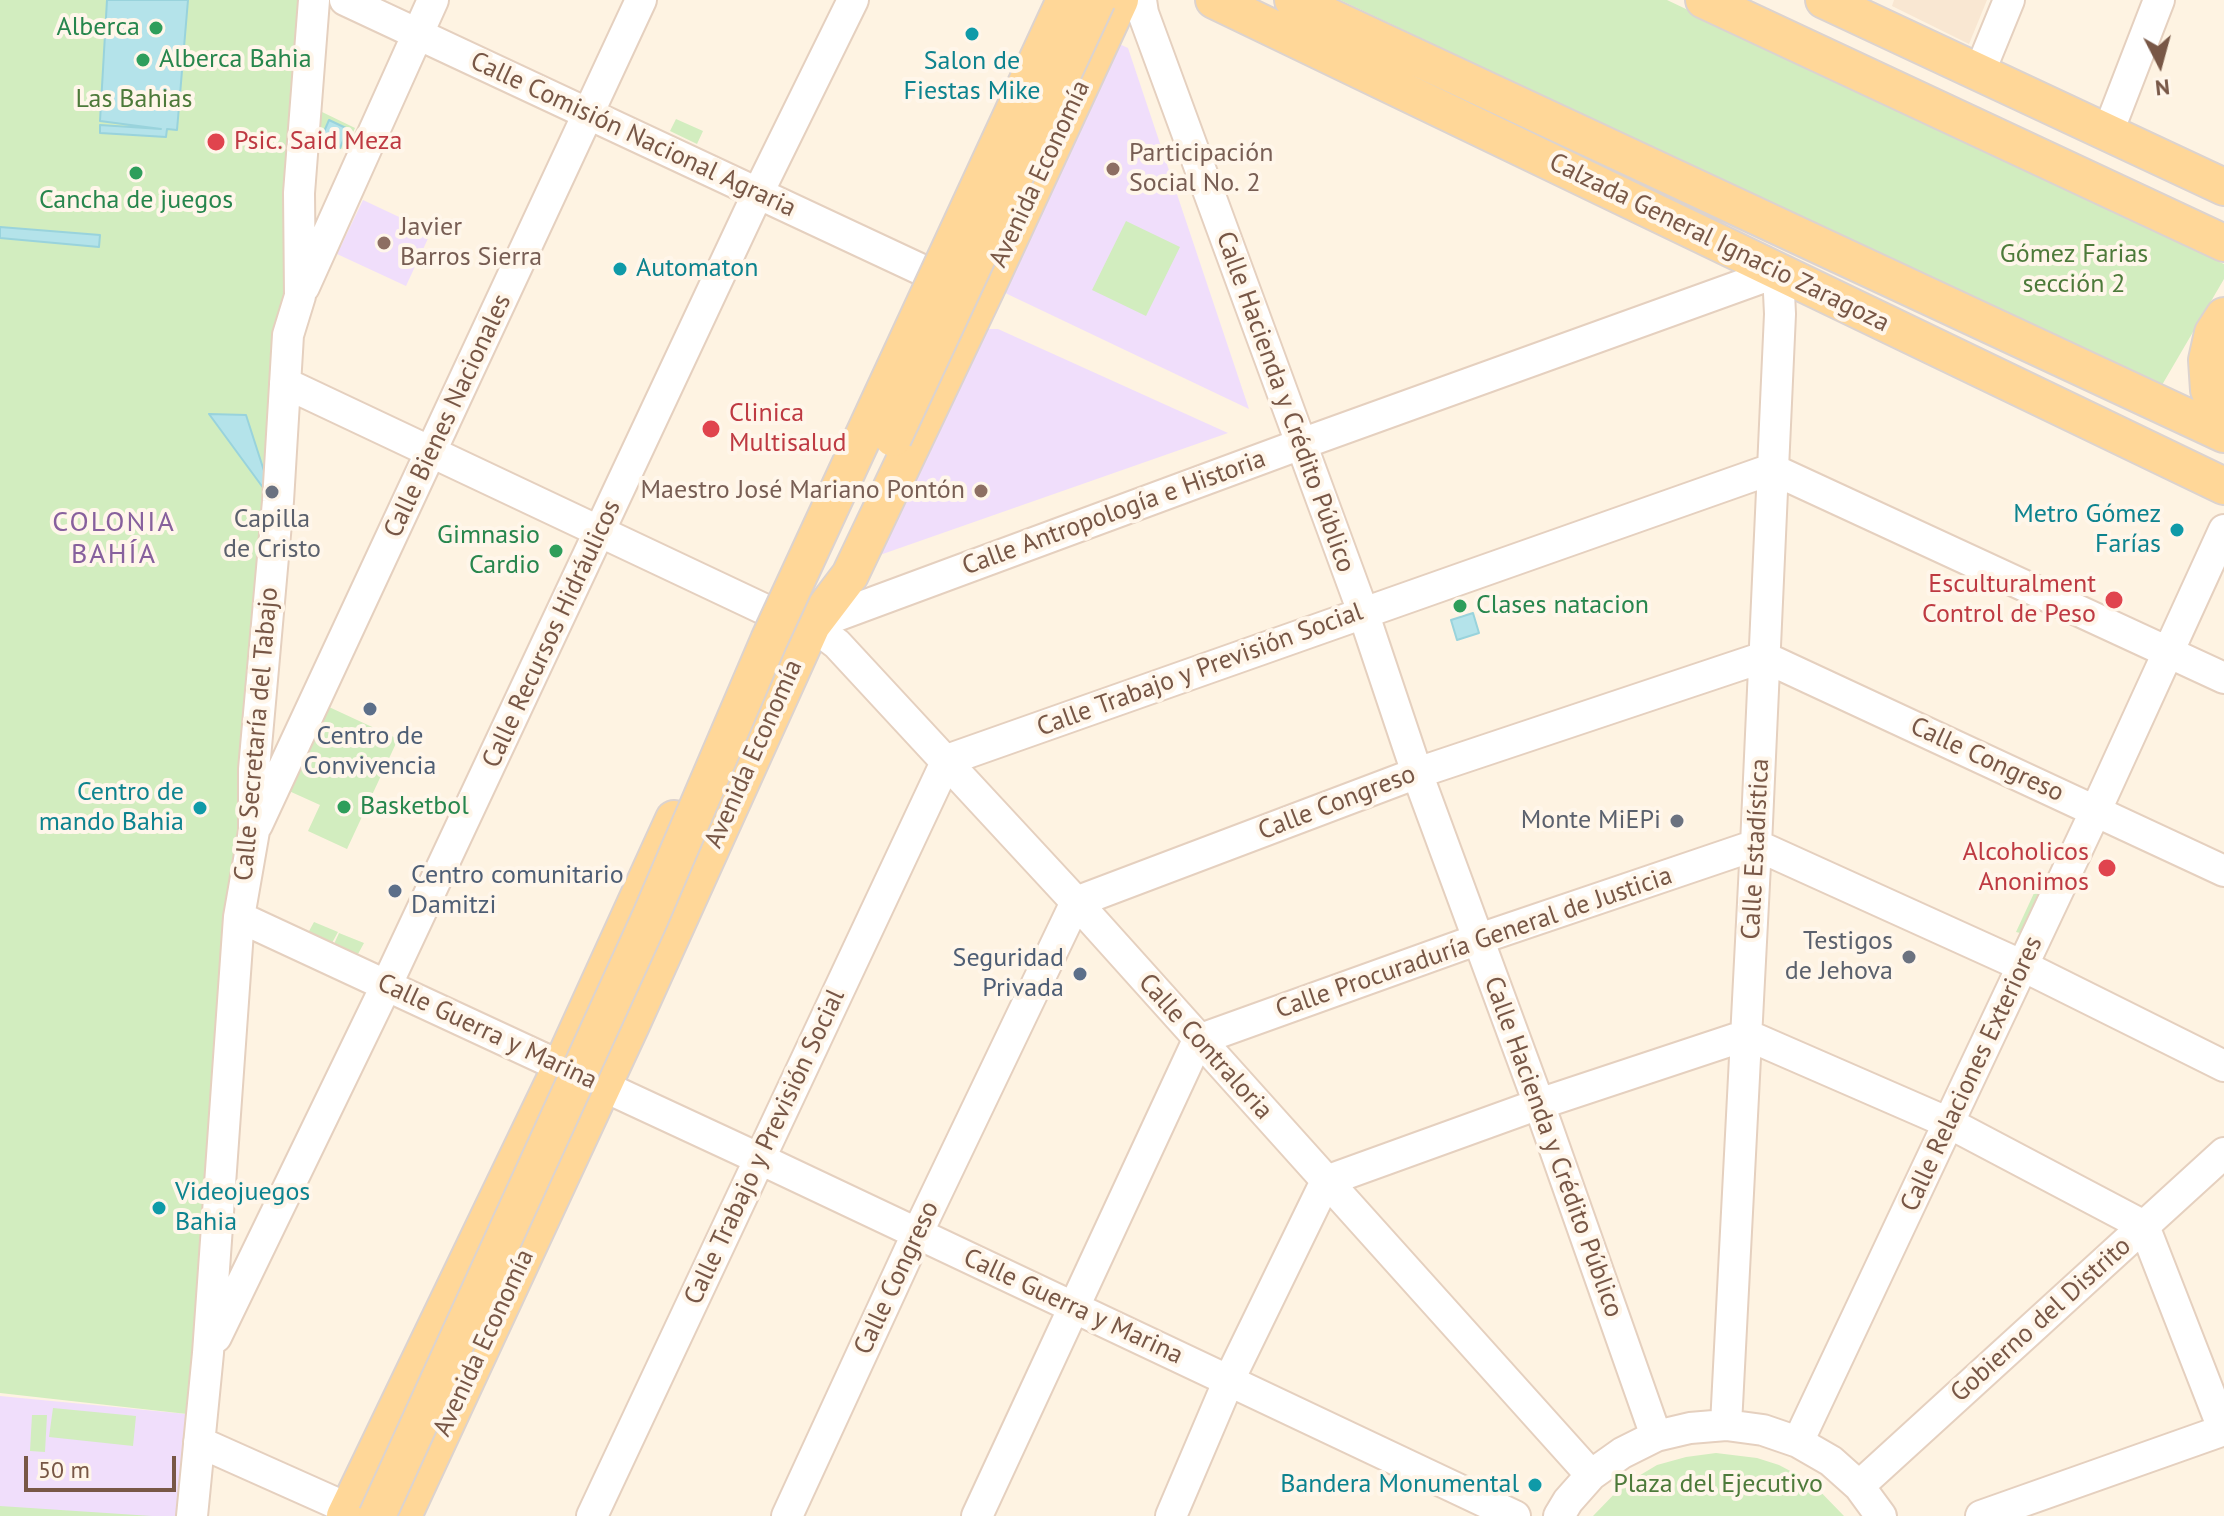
<!DOCTYPE html>
<html>
<head>
<meta charset="utf-8">
<style>
  body { margin:0 }
  #map { position:relative; width:2224px; height:1516px; overflow:hidden; background:#fef3e2; font-family:"PT Sans",sans-serif }
  canvas { display:block }
  .north { position:absolute; left:2120px; top:24px; width:80px; height:80px; -webkit-text-stroke:6px #fff6ea; paint-order:stroke; rotate:174deg; font-size:22px; font-weight:700; line-height:32px; text-align:center; color:#785746 }
  .north::after { content:''; display:block; margin:auto; width:28px; height:36px; background:#785746; clip-path:polygon(50% 0,100% 100%,50% 72%,0 100%) }
  .scale { position:absolute; left:24px; top:1456px; width:152px; height:36px; box-sizing:border-box; border:4px solid #785746; border-top:0; padding-left:10px; font-size:24px; line-height:28px; white-space:nowrap; color:#785746; -webkit-text-stroke:6px #fff6ea; paint-order:stroke }
</style>
</head>
<body>
<div id="map">
<canvas width="2224" height="1516"></canvas>
<div class="north">N</div>
<div class="scale">50 m</div>
</div>
<script>
const c = document.querySelector('canvas').getContext('2d');
c.lineJoin = 'round';
function fill(path, color) {
  c.fillStyle = color;
  c.fill(path, 'evenodd');
}
function toPath(rows) {
  const path = new Path2D();
  for (const r of rows) {
    path.moveTo(r[0], r[1]);
    for (let i = 2; i < r.length; i += 2) path.lineTo(r[i], r[i + 1]);
  }
  return path;
}
function trace(path, color, width, dash) {
  c.strokeStyle = color;
  c.lineWidth = width;
  c.lineCap = dash ? 'butt' : 'round';
  c.setLineDash(dash || []);
  c.stroke(path);
}
function drawText(font, color, halo, rows, align = 'center') {
  c.font = font + ' "PT Sans",sans-serif';
  c.lineWidth = 8;
  c.setLineDash([]);
  c.textBaseline = 'middle';
  c.strokeStyle = halo;
  c.fillStyle = color;
  for (const [text, x, y, turn = 0] of rows) {
    c.save();
    c.translate(x, y);
    c.rotate((+turn || 0) * Math.PI / 180);
    c.textAlign = isNaN(turn) ? turn : align;
    if (halo) c.strokeText(text, 0, 0);
    c.fillText(text, 0, 0);
    c.restore();
  }
}
fill(toPath([
  [1894,0,1987,0,1969,44,1892,6]
]), '#f9e7d2');
fill(toPath([
  [1117,43,1128,48,1249,409,1001,291],
  [363,200,431,232,406,286,337,254],
  [984,329,998,329,1228,433,877,556],
  [0,1396,187,1414,177,1516,0,1516]
]), '#f0defb');
fill(toPath([
  [0,0,308,0,290,266,187,1414,0,1393],
  [1340,0,1667,0,2224,264,2224,279,2162,385,2063,342],
  [320,111,355,128,345,150,318,140],
  [676,119,703,131,697,144,670,131],
  [1126,221,1180,247,1146,316,1092,290],
  [329,707,398,739,347,849,308,831,320,805,289,791],
  [2041,878,2045,880,2020,933,2016,932],
  [314,922,338,932,332,943,308,933],
  [339,933,364,943,358,954,334,944],
  [53,1408,136,1416,133,1446,49,1437],
  [32,1415,47,1415,45,1452,30,1451],
  [1716,1453,1757,1458,1779,1465,1811,1482,1844,1516,1593,1516,1622,1486,1657,1465,1686,1457],
  [0,1506,152,1516,0,1516]
]), '#d2edbf');
const water = toPath([
  [107,0,188,0,177,130,167,129,166,137,100,133,100,125,161,129,100,121,107,0],
  [329,120,348,129,340,148,320,141,329,120],
  [0,227,100,235,99,247,0,238,0,227],
  [209,414,246,415,265,474,264,489,209,414],
  [1473,613,1479,633,1457,640,1451,620,1473,613]
]);
fill(water, '#b4e3ea');
trace(water, '#99d3dc', 2);
const minor = toPath([
  [345,0,922,270],
  [1141,0,1143,13,1363,612,1417,773,1539,1104,1656,1436],
  [1980,71,2009,0],
  [2108,132,2159,0],
  [304,287,433,0],
  [285,383,768,611,812,625,837,644,1076,902,1591,1475],
  [812,625,1301,444,1778,272,1780,314,1756,845,1726,1425],
  [257,825,641,0],
  [239,917,760,1159,1515,1516],
  [216,1337,387,984,758,193,853,0],
  [199,1442,349,1509],
  [1798,1442,2096,810,2224,530],
  [1859,1486,2224,1153],
  [192,1516,208,1353,239,917,254,831,254,769,278,501,288,335,300,296,299,193,314,0],
  [592,1516,947,760,1772,469,2224,678],
  [787,1516,917,1234,1076,902,1417,773,1764,657,2224,871],
  [977,1516,1198,1040,1479,939,1756,845,2023,966,2224,1066],
  [1171,1516,1229,1380,1326,1181,1539,1104,1747,1035,1949,1123,2144,1226,2224,1431],
  [1559,1516,1568,1501,1591,1475,1622,1453,1656,1436,1690,1428,1726,1425,1763,1430,1798,1442,1831,1461,1859,1486,1881,1516],
  [1981,1516,2224,1430]
]);
const major = toPath([
  [1214,0,2224,486],
  [1293,0,2224,434],
  [1704,0,2224,243],
  [1824,0,2224,187],
  [2224,316,2213,333,2207,360,2209,390,2224,430],
  [345,1516,561,1067,674,819],
  [403,1516,631,1025,812,625,850,575,986,289,1120,0]
]);
trace(minor, '#e5d0bf', 34);
trace(major, '#dcd3cf', 40);
trace(minor, '#fff', 30);
trace(major, '#ffd798', 36);
const majorBridge = toPath([
  [893,438,1097,0],
  [377,1516,650,918,769,640,1065,0]
]);
trace(majorBridge, '#dcd3cf', 40, []);
trace(majorBridge, '#ffd798', 36);
for (const [x, y, r, color] of [
  [156,28,8,"#2e9e5b"],
  [972,34,8,"#0f9aa8"],
  [143,60,8,"#2e9e5b"],
  [216,142,10,"#e0444e"],
  [1113,169,8,"#8d6e63"],
  [136,173,8,"#2e9e5b"],
  [384,243,8,"#8d6e63"],
  [620,269,8,"#0f9aa8"],
  [711,429,10,"#e0444e"],
  [981,491,8,"#8d6e63"],
  [272,492,8,"#6b7280"],
  [2177,530,8,"#0f9aa8"],
  [556,551,8,"#2e9e5b"],
  [2114,600,10,"#e0444e"],
  [1460,606,8,"#2e9e5b"],
  [370,709,8,"#5c6f8a"],
  [344,807,8,"#2e9e5b"],
  [200,808,8,"#0f9aa8"],
  [1677,821,8,"#6b7280"],
  [2107,868,10,"#e0444e"],
  [395,891,8,"#5c6f8a"],
  [1909,957,8,"#6b7280"],
  [1080,974,8,"#5c6f8a"],
  [159,1208,8,"#0f9aa8"],
  [1535,1485,8,"#0f9aa8"]
]) {
  const dot = new Path2D();
  dot.arc(x, y, r, 0, 2 * Math.PI);
  c.fillStyle = color;
  c.fill(dot);
  trace(dot, '#fff6ea', 3);
}
drawText('26px', '#27864d', '#fff6ea', [
  ["Alberca",140,28,"right"],
  ["Alberca Bahia",159,60],
  ["Cancha de juegos",136,201,"center"],
  ["Gimnasio",540,536,"right"],
  ["Cardio",540,566,"right"],
  ["Clases natacion",1476,606],
  ["Basketbol",360,807]
], 'left');
drawText('26px', '#0d838f', '#fff6ea', [
  ["Salon de",972,62,"center"],
  ["Fiestas Mike",972,92,"center"],
  ["Automaton",636,269,"left"],
  ["Metro Gómez",2161,515],
  ["Farías",2161,545],
  ["Centro de",184,793],
  ["mando Bahia",184,823],
  ["Videojuegos",175,1193,"left"],
  ["Bahia",175,1223,"left"],
  ["Bandera Monumental",1519,1485]
], 'right');
drawText('26px', '#4d7a3a', '#fff6ea', [
  ["Las Bahias",134,100],
  ["Gómez Farias",2074,255],
  ["sección 2",2074,285],
  ["Plaza del Ejecutivo",1718,1485]
]);
drawText('26px', '#785746', '#fff6ea', [
  ["Calle Comisión Nacional Agraria",633,135,25],
  ["Avenida Economía",1040,174,-65],
  ["Calzada General Ignacio Zaragoza",1719,243,26],
  ["Calle Hacienda y Crédito Público",1285,402,70],
  ["Calle Bienes Nacionales",448,416,-65],
  ["Calle Antropología e Historia",1114,513,-20],
  ["Calle Recursos Hidráulicos",552,634,-65],
  ["Calle Trabajo y Previsión Social",1200,670,-20],
  ["Calle Secretaría del Tabajo",257,734,-85],
  ["Avenida Economía",754,754,-66],
  ["Calle Congreso",1987,760,25],
  ["Calle Congreso",1337,803,-21],
  ["Calle Estadística",1756,849,-87],
  ["Calle Procuraduría General de Justicia",1474,943,-19],
  ["Calle Guerra y Marina",487,1032,25],
  ["Calle Contraloria",1205,1047,48],
  ["Calle Relaciones Exteriores",1972,1074,-65],
  ["Calle Trabajo y Previsión Social",765,1147,-65],
  ["Calle Hacienda y Crédito Público",1553,1147,70],
  ["Calle Congreso",897,1278,-65],
  ["Calle Guerra y Marina",1073,1307,25],
  ["Gobierno del Distrito",2041,1320,-42],
  ["Avenida Economía",484,1343,-65]
]);
drawText('26px', '#be3a42', '#fff6ea', [
  ["Psic. Said Meza",234,142],
  ["Clinica",729,414],
  ["Multisalud",729,444],
  ["Esculturalment",2096,585,"right"],
  ["Control de Peso",2096,615,"right"],
  ["Alcoholicos",2089,853,"right"],
  ["Anonimos",2089,883,"right"]
], 'left');
drawText('26px', '#785e54', '#fff6ea', [
  ["Participación",1129,154],
  ["Social No. 2",1129,184],
  ["Javier",400,228],
  ["Barros Sierra",400,258],
  ["Maestro José Mariano Pontón",965,491,"right"]
], 'left');
drawText('26px', '#5b616d', '#fff6ea', [
  ["Capilla",272,520,"center"],
  ["de Cristo",272,550,"center"],
  ["Monte MiEPi",1661,821],
  ["Testigos",1893,942],
  ["de Jehova",1893,972]
], 'right');
drawText('26px', '#4e5e75', '#fff6ea', [
  ["Centro de",370,737],
  ["Convivencia",370,767],
  ["Centro comunitario",411,876,"left"],
  ["Damitzi",411,906,"left"],
  ["Seguridad",1064,959,"right"],
  ["Privada",1064,989,"right"]
]);
c.letterSpacing = '2px';
drawText('28px', '#87609d', '#fff6ea', [
  ["COLONIA",114,523],
  ["BAHÍA",114,555]
]);
c.letterSpacing = '0px';
</script>
</body>
</html>
